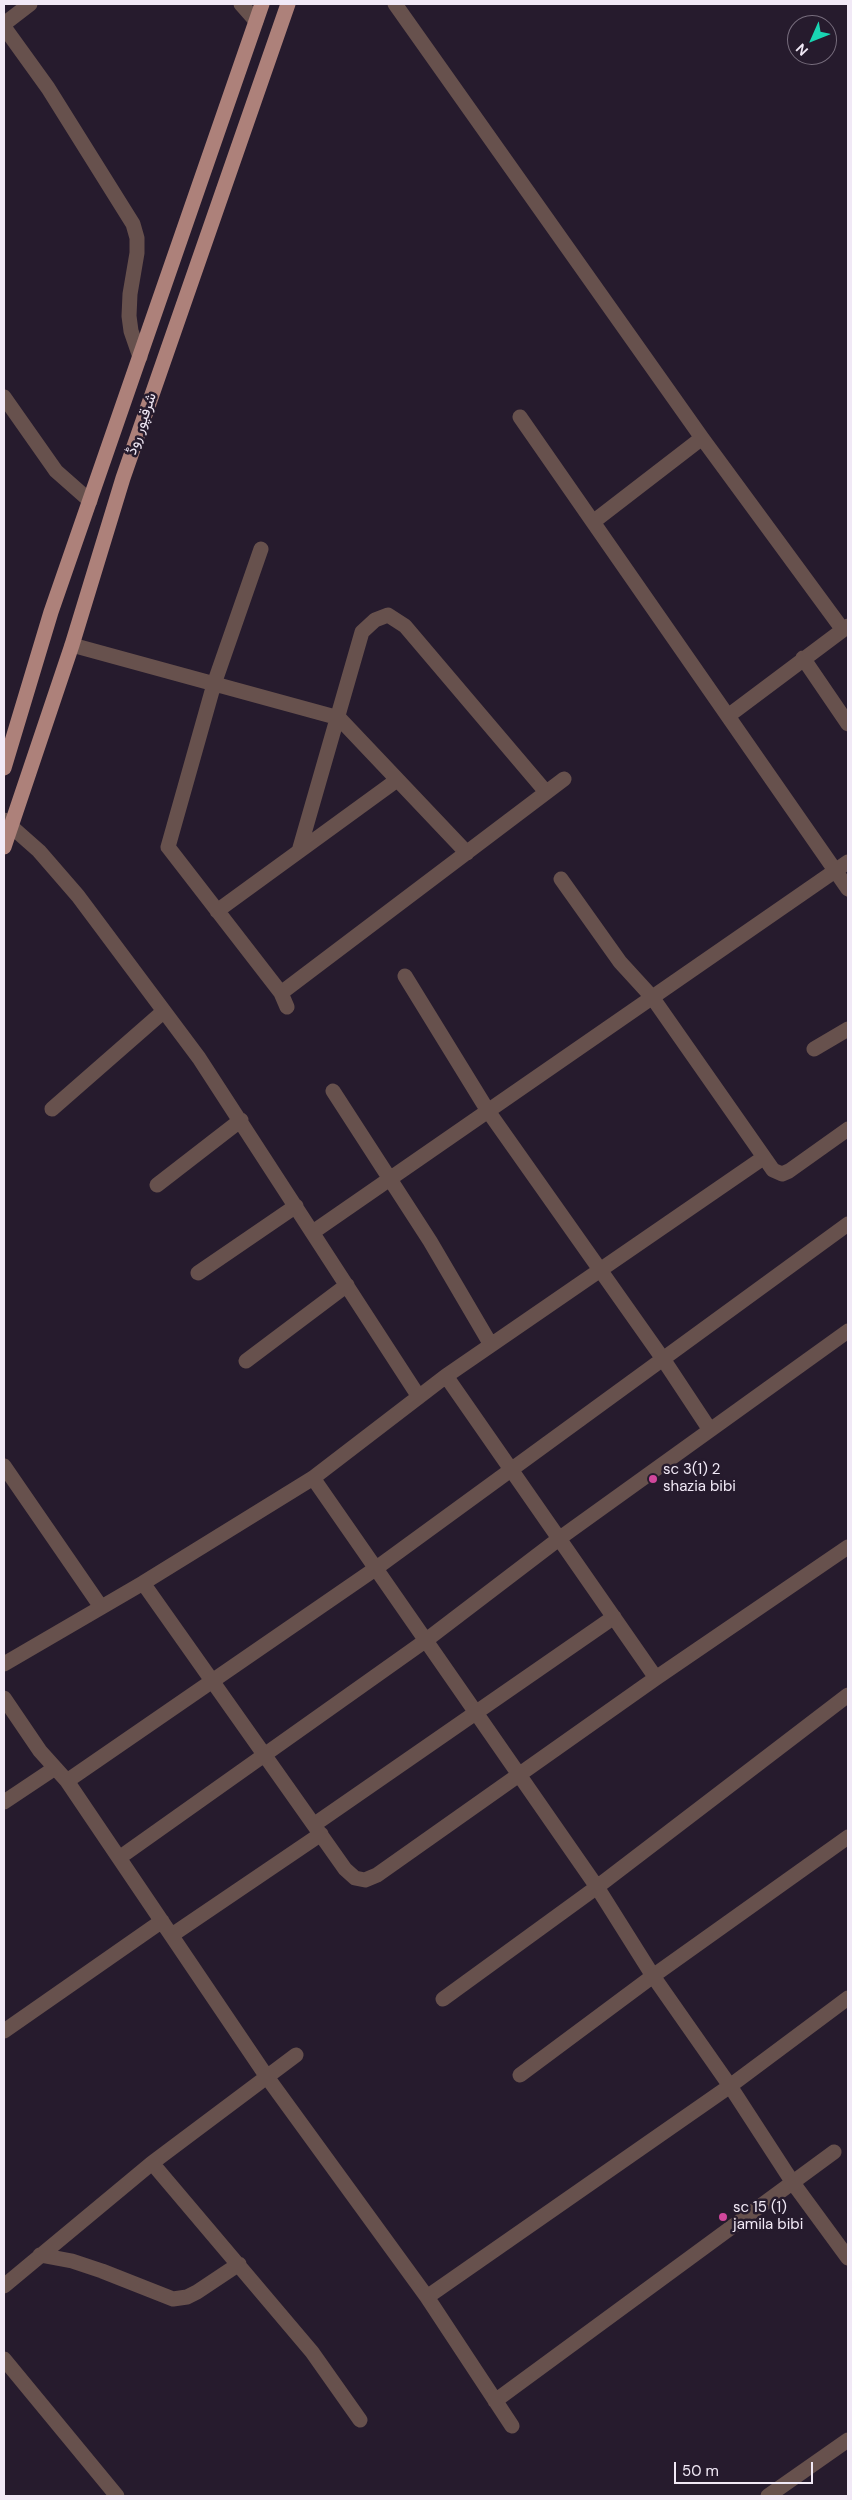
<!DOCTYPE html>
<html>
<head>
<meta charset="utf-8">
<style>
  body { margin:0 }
  #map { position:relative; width:852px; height:2500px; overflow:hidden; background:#261b2d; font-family:"DM Sans",sans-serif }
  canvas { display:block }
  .frame { position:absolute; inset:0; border:5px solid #f1e9f6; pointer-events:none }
  .north { position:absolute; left:787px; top:15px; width:50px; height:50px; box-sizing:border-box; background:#261b2d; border:1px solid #776d7d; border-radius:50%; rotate:226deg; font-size:14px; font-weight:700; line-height:20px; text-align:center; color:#f1e9f6 }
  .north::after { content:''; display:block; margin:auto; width:18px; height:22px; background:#19d5b2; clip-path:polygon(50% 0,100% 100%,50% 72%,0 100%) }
  .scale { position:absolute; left:674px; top:2462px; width:139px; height:22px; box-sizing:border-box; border:2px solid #f1e9f6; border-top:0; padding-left:6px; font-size:15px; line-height:18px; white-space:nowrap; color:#f1e9f6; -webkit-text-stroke:4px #261b2d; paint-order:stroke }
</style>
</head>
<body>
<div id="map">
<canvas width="852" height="2500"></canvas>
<div class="frame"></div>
<div class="north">N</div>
<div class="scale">50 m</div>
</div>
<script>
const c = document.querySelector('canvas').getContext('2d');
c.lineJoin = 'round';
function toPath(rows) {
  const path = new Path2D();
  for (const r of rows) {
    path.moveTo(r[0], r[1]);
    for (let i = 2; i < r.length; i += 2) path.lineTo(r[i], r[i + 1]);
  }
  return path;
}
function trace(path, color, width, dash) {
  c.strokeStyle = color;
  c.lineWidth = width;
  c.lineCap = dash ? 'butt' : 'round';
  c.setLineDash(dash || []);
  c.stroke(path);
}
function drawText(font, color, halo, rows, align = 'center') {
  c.font = font + ' "DM Sans",Vazirmatn,sans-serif';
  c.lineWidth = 5;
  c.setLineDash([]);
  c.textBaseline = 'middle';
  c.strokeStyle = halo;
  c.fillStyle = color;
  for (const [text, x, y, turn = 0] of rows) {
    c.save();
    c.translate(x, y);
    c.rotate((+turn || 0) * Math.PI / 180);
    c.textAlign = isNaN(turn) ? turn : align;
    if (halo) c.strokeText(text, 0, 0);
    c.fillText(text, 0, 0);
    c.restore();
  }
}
trace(toPath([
  [241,4,256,21],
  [395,4,702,438,843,630],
  [4,24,30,4],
  [4,27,48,88,133,224,137,238,137,253,130,294,129,316,131,331,140,357],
  [4,397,56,471,90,501],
  [520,417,848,889],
  [593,522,702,438],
  [261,549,214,684,168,847,281,993,287,1007],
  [72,645,339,718,467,853],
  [803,658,848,724],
  [728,716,848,626],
  [4,820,39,851,78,896,199,1058,419,1397],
  [299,851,362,632,375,620,388,615,405,626,546,792],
  [561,879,620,962,652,997,773,1170,782,1174,789,1171,848,1129],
  [217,911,397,780],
  [405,976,488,1111,663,1359,710,1430],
  [281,993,564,779],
  [814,1049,848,1029],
  [333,1091,430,1241,491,1345],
  [52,1109,164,1011],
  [157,1185,241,1120],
  [313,1232,848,862],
  [198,1273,296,1206],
  [246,1361,347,1285],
  [446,1376,656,1678],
  [4,1466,101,1607],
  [313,1478,597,1887,653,1976,730,2086,793,2183,848,2258],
  [143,1583,345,1869,355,1878,365,1880,377,1875,656,1678,848,1547],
  [4,1664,143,1583,313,1478,446,1376,763,1158],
  [4,1698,40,1751,67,1781,267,2077,427,2297,512,2426],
  [67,1781,375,1569,848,1224],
  [4,1802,55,1768],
  [315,1824,614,1617],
  [119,1858,425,1641,560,1538,848,1331],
  [172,1935,321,1834],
  [443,1999,597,1887,848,1695],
  [4,2031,162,1921],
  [520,2075,653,1976,848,1837],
  [152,2163,312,2352,360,2420],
  [40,2255,72,2261,102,2271,173,2299,187,2297,197,2292,239,2264],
  [4,2286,152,2163,296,2055],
  [427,2297,730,2086,848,1998],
  [4,2359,117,2496],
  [495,2401,834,2152],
  [768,2496,848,2440]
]), '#67514d', 15);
trace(toPath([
  [4,768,51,612,262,4],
  [4,847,72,645,123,478,288,4]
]), '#ad817a', 15);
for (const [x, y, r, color] of [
  [653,1479,5,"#d1479c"],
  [723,2217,5,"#d1479c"]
]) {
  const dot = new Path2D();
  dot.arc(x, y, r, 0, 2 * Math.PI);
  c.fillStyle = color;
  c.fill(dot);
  trace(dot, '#261b2d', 2);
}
drawText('15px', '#f1e9f6', '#261b2d', [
  ["شرقپور روڈ",142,424,-71]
]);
drawText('15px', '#f1e9f6', '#261b2d', [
  ["sc 3(1) 2",663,1470],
  ["shazia bibi",663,1487],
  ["sc 15 (1)",733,2208],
  ["jamila bibi",733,2225]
], 'left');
</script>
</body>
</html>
